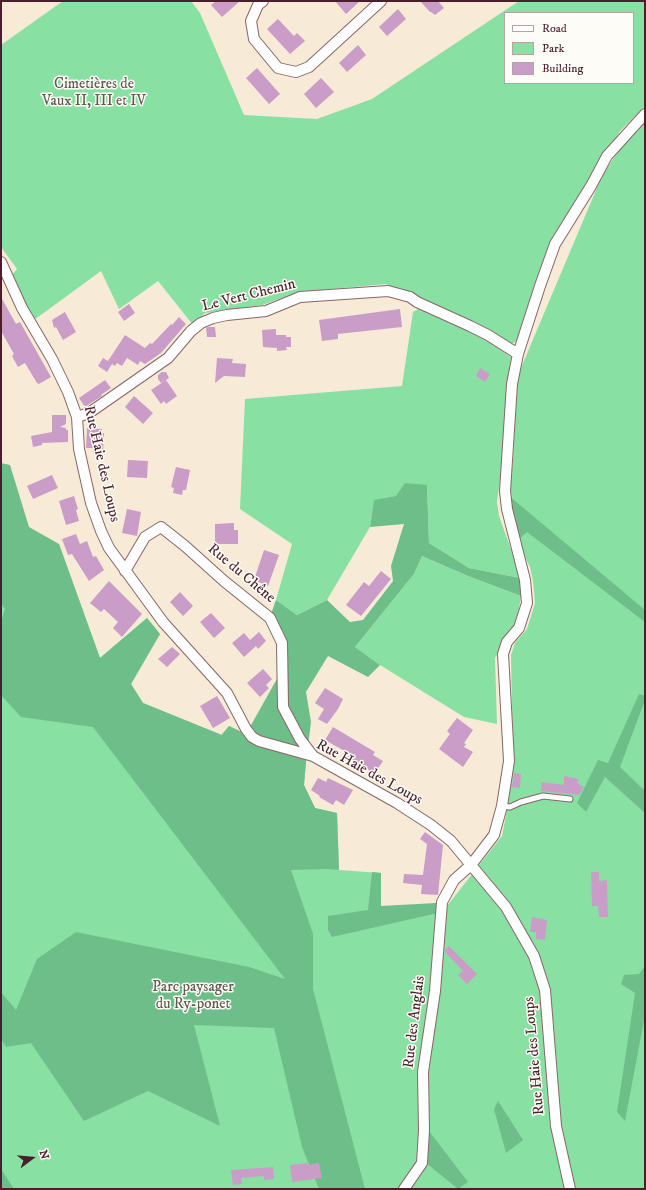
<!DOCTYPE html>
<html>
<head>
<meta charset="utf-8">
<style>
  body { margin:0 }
  #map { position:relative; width:646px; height:1190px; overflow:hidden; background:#f7ead6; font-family:"IM FELL DW Pica",serif }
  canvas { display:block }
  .frame { position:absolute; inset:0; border:2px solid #4a1f2b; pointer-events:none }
  .legend { position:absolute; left:504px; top:12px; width:130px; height:72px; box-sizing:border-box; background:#fdfcf7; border:1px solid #b5a4a5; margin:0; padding:5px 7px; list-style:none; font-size:12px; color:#4a1f2b }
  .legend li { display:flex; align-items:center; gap:8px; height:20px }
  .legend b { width:20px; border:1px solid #b5a4a5 }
  .north { position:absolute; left:12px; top:1138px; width:40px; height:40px; -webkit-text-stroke:3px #fdfcf7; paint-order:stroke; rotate:74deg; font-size:11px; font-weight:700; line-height:16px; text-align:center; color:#4a1f2b }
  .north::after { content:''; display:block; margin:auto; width:14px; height:18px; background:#4a1f2b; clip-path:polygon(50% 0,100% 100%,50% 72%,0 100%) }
</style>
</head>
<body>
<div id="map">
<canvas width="646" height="1190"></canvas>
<div class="frame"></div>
<ul class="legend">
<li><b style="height:5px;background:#fff"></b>Road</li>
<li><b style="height:11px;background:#89e0a3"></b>Park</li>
<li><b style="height:11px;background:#ca9dc8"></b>Building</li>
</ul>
<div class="north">N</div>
</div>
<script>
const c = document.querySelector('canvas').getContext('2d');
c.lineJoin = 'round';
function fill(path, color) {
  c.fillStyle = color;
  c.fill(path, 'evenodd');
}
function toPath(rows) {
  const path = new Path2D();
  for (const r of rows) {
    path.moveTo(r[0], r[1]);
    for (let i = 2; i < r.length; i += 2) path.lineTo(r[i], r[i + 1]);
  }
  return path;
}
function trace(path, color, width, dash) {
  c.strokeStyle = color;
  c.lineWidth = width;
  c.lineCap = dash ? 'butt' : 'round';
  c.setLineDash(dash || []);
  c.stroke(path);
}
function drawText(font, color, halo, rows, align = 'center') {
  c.font = font + ' "IM FELL DW Pica",serif';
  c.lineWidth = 3;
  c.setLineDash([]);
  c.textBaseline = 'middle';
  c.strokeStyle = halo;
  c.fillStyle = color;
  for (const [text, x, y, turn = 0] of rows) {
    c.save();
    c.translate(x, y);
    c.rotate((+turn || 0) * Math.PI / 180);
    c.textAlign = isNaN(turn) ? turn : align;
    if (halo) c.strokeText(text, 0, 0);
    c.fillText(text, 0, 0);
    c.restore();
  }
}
fill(toPath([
  [63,1,191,1,200,13,244,115,317,119,372,99,519,1,645,1,645,106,620,131,553,242,518,340,512,344,505,342,463,317,386,284,299,292,262,305,205,313,193,325,158,281,119,309,101,271,34,320,10,277,17,269,1,247,1,45],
  [505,13,633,13,633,83,505,83],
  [645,111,645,1189,1,1189,1,463,25,538,59,544,100,658,147,618,160,634,131,684,143,703,221,735,229,726,306,762,304,785,315,808,337,813,339,870,381,873,381,906,447,906,502,836,508,805,513,759,511,655,515,643,527,629,535,603,533,581,530,567,514,535,508,495,513,463,516,397,518,375,602,176],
  [418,309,480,335,511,357,506,407,503,456,497,502,499,516,517,566,520,578,469,568,429,543,427,485,397,496,374,501,370,527,327,600,297,615,276,600,292,544,240,509,245,399,402,386,413,312],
  [422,556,468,576,521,596,517,621,495,658,497,724,464,717,380,665,355,647,414,574]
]), '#89e0a3');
fill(toPath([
  [1,463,10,465,29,527,59,544,100,658,147,618,160,634,131,684,143,703,222,735,229,726,246,734,278,677,282,641,271,614,276,600,297,615,327,600,350,622,363,620,393,581,391,566,404,524,370,527,374,500,396,496,405,483,427,485,429,543,469,568,520,578,521,596,468,576,422,556,414,574,355,647,380,665,368,677,328,656,306,692,311,722,306,762,304,785,315,808,337,813,339,870,327,869,291,870,313,934,313,989,365,1189,319,1189,302,1147,274,1028,194,1025,220,1126,148,1091,84,1121,31,1043,6,1047,1,1039,1,992,16,1010,37,959,76,932,249,967,285,979,93,727,21,717,1,695,1,622,5,609,1,603],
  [508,495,645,610,645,622,527,532,519,539],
  [639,694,645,696,645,700,620,767,645,791,645,813,605,777,586,812,577,803,598,760,608,763],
  [372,872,381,873,381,906,436,903,438,913,332,937,328,930,328,916,368,910],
  [645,966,645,1015,625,1121,617,1112,635,993,621,984,624,975,639,974],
  [498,1101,523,1140,506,1153,494,1109],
  [429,1131,468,1182,458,1189,425,1162],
  [1,1169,14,1189,1,1189]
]), '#6ebe89');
fill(toPath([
  [216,1,240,1,222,17,211,5],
  [335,1,360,1,346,14],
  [420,1,438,1,444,8,435,15,431,12,430,12],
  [398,9,406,19,387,36,379,27],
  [278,19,294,36,297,33,305,41,290,54,267,29],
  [358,45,366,55,347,72,339,63],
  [257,68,280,94,269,104,246,78],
  [321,78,334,92,316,108,304,94],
  [1,297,16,324,20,322,51,377,39,384,37,383,25,363,18,367,12,356,14,354,1,331],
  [129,304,135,313,124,321,118,312],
  [400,309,402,327,338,334,338,339,322,341,319,320],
  [65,312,76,332,63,340,56,327,54,328,52,320],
  [179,317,186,324,161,353,145,364,140,361,138,365,127,358,122,366,117,363,115,366,112,364,107,372,98,366,103,358,108,361,125,335,145,348,150,343,152,344,171,324,172,325],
  [208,327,215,327,216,337,207,337,206,328],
  [276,329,276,335,286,335,286,337,291,337,291,347,286,347,287,350,277,351,277,348,263,347,262,330],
  [217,358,233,359,232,363,246,364,245,377,224,376,215,383],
  [480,368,490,374,485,382,476,376],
  [162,372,166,372,169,378,161,383,158,379,158,375],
  [105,380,111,388,101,395,102,396,85,407,79,398],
  [166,380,177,396,166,404,164,401,161,404,151,390],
  [134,396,153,413,143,424,125,407],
  [52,415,66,415,66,424,60,427,66,428,66,430,68,430,68,442,42,443,42,445,33,447,31,436,52,432],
  [87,428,102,429,102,433,104,433,103,452,93,452,93,448,86,448],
  [128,460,148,461,147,478,127,477],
  [176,467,190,470,186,490,183,490,182,495,173,493,174,488,171,487],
  [52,475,58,488,33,499,27,486],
  [74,496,78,509,76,510,79,521,66,525,59,501],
  [127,509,141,512,137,536,122,533],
  [234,523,234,530,238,530,238,544,215,544,215,524],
  [76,534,80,544,87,541,93,557,96,556,104,570,89,581,72,554,68,555,62,539],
  [264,550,279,555,268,586,254,580],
  [381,571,391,579,361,616,346,605,364,582,369,586],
  [109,581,142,614,122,637,113,628,118,622,104,609,101,612,90,603],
  [180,592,193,606,183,616,170,602],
  [211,613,225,628,214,638,200,622],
  [259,632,266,641,258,649,256,646,244,657,232,643,244,633,250,640],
  [172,647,180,654,167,667,158,659],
  [263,669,272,679,266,685,269,688,260,697,247,683],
  [325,688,343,699,338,709,327,724,318,719,324,709,315,703],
  [217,696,230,718,213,728,200,706],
  [457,718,473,730,464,743,466,744,464,747,473,752,463,767,439,749,450,734,447,731],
  [333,727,375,752,373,755,383,761,374,774,366,768,365,770,355,765,356,763,347,758,350,754,325,740],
  [514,773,521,774,520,788,512,787],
  [564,776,579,779,577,783,584,787,579,795,541,791,542,782,564,785],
  [318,778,326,782,328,778,353,790,344,805,336,800,333,805,319,797,320,796,311,790],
  [425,832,443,845,438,895,421,894,422,885,403,883,404,874,423,875,427,844,420,839],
  [591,872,599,872,599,881,607,880,608,917,599,917,598,906,592,906],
  [532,917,547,920,545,940,536,939,536,932,530,932],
  [449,946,477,974,467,984,458,975,463,971,445,952,445,950],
  [308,1163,308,1165,319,1163,322,1178,292,1182,290,1165],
  [273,1167,274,1179,264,1180,264,1176,241,1178,242,1184,233,1185,231,1170]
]), '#ca9dc8');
const lane = toPath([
  [502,806,510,807,521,802,543,796,570,799]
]);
const street = toPath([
  [263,1,258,5,251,21,254,39,278,68,296,72,309,67,381,1],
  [1,262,22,308,52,359,68,392,77,417,79,449,91,503,101,531,109,548,163,622,227,693,246,729,252,737,259,741,313,756,397,803,431,825,451,841,506,907,534,956,545,990,556,1126,570,1189],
  [77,417,89,413,168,358,191,331,201,323,213,318,227,315,266,311,300,297,388,291,410,297,417,302,470,326,488,335,518,354],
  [125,571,145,537,161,527,185,546,224,581,270,618,282,643,283,707,300,739,313,756],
  [404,1189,422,1163,424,1130,423,1072,435,991,442,902,454,880,471,865,494,835,502,806,509,761,503,654,507,642,519,628,527,603,525,580,507,509,505,491,512,384,518,354,540,286,555,244,591,186,607,156,645,114]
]);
trace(lane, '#876667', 7);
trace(street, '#876667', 12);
trace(lane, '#fff', 5);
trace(street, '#fff', 10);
drawText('15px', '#5d594f', '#fdfcf7', [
  ["Cimetières de",94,85],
  ["Vaux II, III et IV",94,102],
  ["Parc paysager",193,988],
  ["du Ry-ponet",193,1005]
]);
drawText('15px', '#4a1f2b', '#fdfcf7', [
  ["Le Vert Chemin",249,296,-14],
  ["Rue Haie des Loups",101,464,77],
  ["Rue du Chêne",241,574,40],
  ["Rue Haie des Loups",369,773,29],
  ["Rue des Anglais",415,1022,-83],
  ["Rue Haie des Loups",535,1056,-95]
]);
</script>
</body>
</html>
